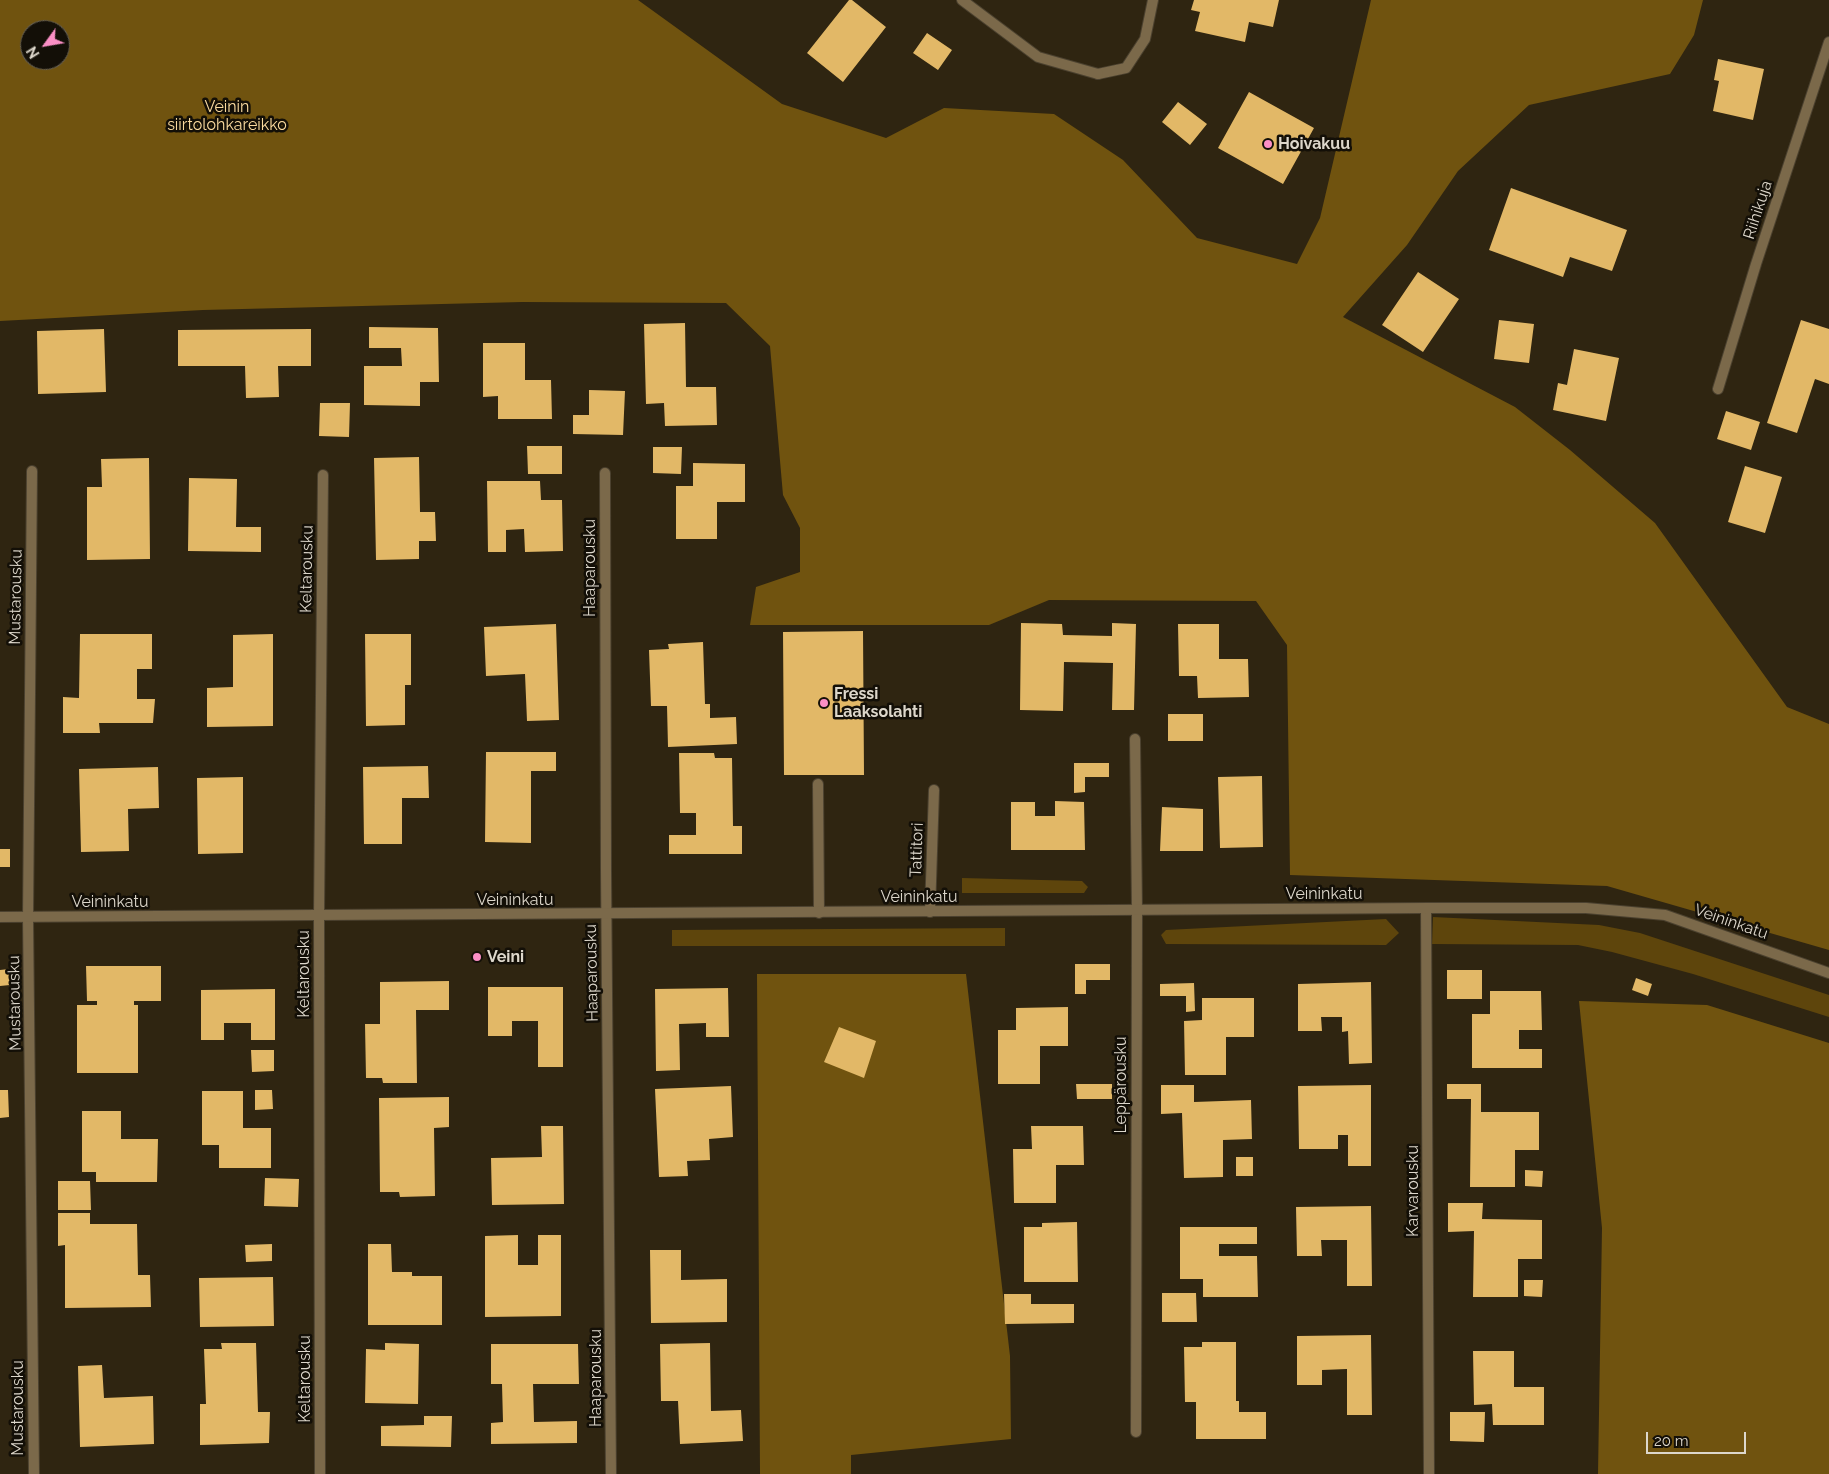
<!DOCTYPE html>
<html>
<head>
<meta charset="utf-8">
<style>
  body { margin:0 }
  #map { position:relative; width:1829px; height:1474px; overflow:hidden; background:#2f2511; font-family:Raleway,sans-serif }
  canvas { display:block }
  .north { position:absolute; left:20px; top:20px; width:50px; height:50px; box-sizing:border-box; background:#130f07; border:1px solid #645f55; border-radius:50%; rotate:238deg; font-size:14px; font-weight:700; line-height:20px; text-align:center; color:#ddd7cb }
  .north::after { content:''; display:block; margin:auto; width:18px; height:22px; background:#fb8fc5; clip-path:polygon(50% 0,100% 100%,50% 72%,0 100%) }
  .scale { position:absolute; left:1646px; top:1432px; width:100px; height:22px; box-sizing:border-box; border:2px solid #ddd7cb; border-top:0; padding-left:6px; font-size:15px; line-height:18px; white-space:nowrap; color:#ddd7cb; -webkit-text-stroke:4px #130f07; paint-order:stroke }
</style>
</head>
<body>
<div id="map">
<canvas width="1829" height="1474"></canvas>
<div class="north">N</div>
<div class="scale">20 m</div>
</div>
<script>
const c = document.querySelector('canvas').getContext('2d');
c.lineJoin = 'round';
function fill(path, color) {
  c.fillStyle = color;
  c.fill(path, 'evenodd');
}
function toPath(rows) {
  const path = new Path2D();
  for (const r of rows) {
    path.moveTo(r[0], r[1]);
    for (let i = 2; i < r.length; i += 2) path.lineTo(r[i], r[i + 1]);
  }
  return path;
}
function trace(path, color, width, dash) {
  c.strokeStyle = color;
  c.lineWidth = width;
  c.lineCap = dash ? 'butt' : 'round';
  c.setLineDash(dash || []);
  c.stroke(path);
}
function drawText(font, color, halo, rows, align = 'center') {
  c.font = font + ' Raleway,sans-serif';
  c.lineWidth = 5;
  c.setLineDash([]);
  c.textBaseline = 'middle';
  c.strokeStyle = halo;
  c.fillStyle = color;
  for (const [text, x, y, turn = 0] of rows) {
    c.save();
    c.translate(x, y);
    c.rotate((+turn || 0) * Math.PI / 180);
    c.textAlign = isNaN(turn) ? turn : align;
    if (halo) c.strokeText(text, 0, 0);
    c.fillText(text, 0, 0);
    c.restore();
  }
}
fill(toPath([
  [962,878,1082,881,1088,887,1084,893,962,893],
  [1433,917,1599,925,1640,933,1829,995,1829,1017,1693,974,1612,952,1578,945,1432,944],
  [1386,919,1399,933,1386,945,1166,944,1161,935,1166,930],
  [1005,928,1005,946,672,946,672,930]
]), '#5e450c');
fill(toPath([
  [0,0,638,0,782,104,886,138,944,108,1054,114,1123,160,1197,238,1297,264,1320,218,1371,0,1703,0,1694,35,1670,74,1529,105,1458,171,1407,245,1343,317,1515,407,1570,450,1655,523,1787,707,1829,724,1829,950,1607,886,1290,875,1287,645,1256,601,1049,600,989,625,750,625,756,587,800,572,800,528,783,495,770,346,726,303,522,302,203,310,0,321],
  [30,30,60,30,60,60,30,60],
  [757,974,966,974,1010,1356,1011,1439,851,1455,851,1474,760,1474],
  [1579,1001,1707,1005,1829,1043,1829,1474,1598,1474,1602,1228]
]), '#70530f');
fill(toPath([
  [849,0,852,0,886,27,843,82,807,53],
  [1194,0,1279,0,1273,27,1249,22,1245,42,1195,31,1200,12,1191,10],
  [927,33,952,50,938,70,913,53],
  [1718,59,1764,69,1753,120,1713,111,1719,81,1714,80],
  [1249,92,1314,128,1283,184,1218,148],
  [1178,102,1207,124,1190,145,1162,122],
  [1511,188,1627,230,1612,271,1570,257,1563,277,1489,250],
  [1418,272,1459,299,1423,352,1382,325],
  [1499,320,1534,324,1529,363,1494,359],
  [1801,320,1829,329,1829,384,1815,379,1797,433,1767,423],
  [685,323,686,387,716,387,717,425,665,426,664,403,646,404,644,324],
  [369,327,438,328,439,382,420,382,420,406,364,405,364,366,402,366,401,348,369,348],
  [104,329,106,392,38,394,37,331],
  [311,329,311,366,278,366,279,397,246,398,245,366,178,366,178,330],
  [483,343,525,343,525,380,551,380,552,419,498,419,498,396,483,397],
  [1574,349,1619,358,1606,421,1553,410,1558,383,1567,385],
  [589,390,625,391,623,435,573,434,573,415,589,415],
  [320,403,350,403,349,437,319,436],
  [1726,411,1760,422,1751,450,1717,439],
  [527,446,562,446,562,474,528,474],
  [653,447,682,447,681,474,653,473],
  [419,457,420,512,435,512,436,541,419,541,419,559,376,560,374,458],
  [149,458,150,559,87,560,87,487,102,487,101,459],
  [693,463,745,464,745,502,717,502,717,539,676,539,676,486,693,486],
  [1745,466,1782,477,1765,533,1728,522],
  [189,478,237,479,236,527,261,527,261,552,188,551],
  [487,481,540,481,541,500,562,500,563,551,525,552,524,529,506,530,506,552,488,552],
  [1021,623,1062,624,1063,635,1112,636,1112,623,1136,624,1134,710,1112,710,1113,663,1064,662,1063,711,1020,710],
  [556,624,559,720,527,721,525,674,486,676,484,627],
  [1178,624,1219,624,1219,659,1248,659,1249,697,1198,698,1197,676,1179,676],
  [863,631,864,775,784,775,783,632],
  [80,634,152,634,152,669,137,669,137,699,155,699,153,723,99,723,100,733,63,733,63,697,79,698],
  [273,634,273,726,207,727,207,688,233,687,233,635],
  [365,634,411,634,411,685,405,685,405,725,366,726],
  [703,642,705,704,710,704,710,718,736,717,737,744,668,747,667,706,651,706,649,650,669,649,668,644],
  [1168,714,1203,714,1203,741,1168,741],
  [486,752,556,752,556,771,531,771,531,843,485,842],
  [679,753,714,753,715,758,732,758,733,826,742,826,742,854,669,854,669,835,696,835,696,813,680,813],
  [1074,763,1109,763,1109,777,1085,777,1085,792,1074,793],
  [428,766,429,798,402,798,402,844,364,844,363,767],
  [158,767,159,808,128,809,129,851,81,852,79,769],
  [1262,776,1263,847,1220,848,1218,777],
  [243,777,243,853,198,854,197,778],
  [1055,801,1084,802,1085,850,1011,850,1011,802,1035,802,1035,816,1055,816],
  [1162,807,1203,809,1203,851,1160,851],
  [0,849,10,849,10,867,0,867],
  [1075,964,1110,964,1110,980,1086,980,1086,994,1075,994],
  [86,966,161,966,161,1001,134,1001,134,1005,138,1005,138,1073,77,1073,77,1005,97,1005,97,1001,87,1001],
  [9,969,10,985,0,986,0,970],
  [1447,970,1482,970,1482,999,1447,999],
  [1636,978,1652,984,1648,996,1632,990],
  [449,981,449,1010,416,1010,417,1083,383,1083,382,1078,366,1078,365,1024,380,1024,380,982],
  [1371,982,1372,1063,1349,1064,1348,1031,1342,1032,1342,1017,1321,1017,1322,1031,1298,1031,1298,984],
  [1194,983,1195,1011,1186,1012,1186,996,1160,996,1160,984],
  [488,987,563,987,563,1067,538,1067,538,1021,512,1021,512,1036,488,1036],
  [728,988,729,1037,706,1037,706,1023,679,1024,680,1070,656,1071,655,989],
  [275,989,275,1040,251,1040,251,1023,224,1023,224,1040,201,1040,201,990],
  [1490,991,1541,991,1542,1030,1519,1030,1519,1049,1542,1049,1542,1068,1472,1068,1472,1014,1490,1014],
  [1202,998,1254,998,1254,1037,1226,1037,1226,1075,1185,1075,1184,1021,1202,1020],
  [1068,1007,1068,1046,1040,1046,1040,1084,998,1084,998,1030,1016,1030,1016,1008],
  [839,1027,876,1041,864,1078,824,1062],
  [251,1050,274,1050,274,1071,252,1072],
  [1076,1084,1112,1084,1112,1099,1077,1099],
  [1447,1084,1481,1084,1481,1112,1539,1112,1539,1150,1515,1150,1515,1187,1470,1187,1471,1099,1447,1099],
  [1161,1085,1194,1085,1194,1102,1251,1100,1252,1139,1223,1140,1223,1177,1184,1178,1182,1113,1161,1114],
  [1371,1085,1371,1166,1348,1166,1348,1135,1338,1135,1338,1149,1299,1149,1298,1086],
  [731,1086,733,1137,709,1139,710,1160,687,1161,688,1176,659,1177,655,1089],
  [0,1090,8,1090,9,1117,0,1118],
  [255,1090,272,1090,273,1109,255,1110],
  [202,1091,243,1091,243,1128,271,1128,271,1168,219,1168,219,1145,202,1145],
  [449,1097,449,1127,434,1128,435,1196,400,1197,399,1192,380,1192,379,1098],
  [82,1111,121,1111,121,1139,158,1139,157,1182,96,1182,96,1172,82,1172],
  [541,1126,563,1126,564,1204,492,1205,491,1158,542,1157],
  [1031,1126,1083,1126,1084,1165,1056,1165,1056,1203,1014,1203,1013,1149,1032,1149],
  [1236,1157,1253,1157,1253,1176,1236,1176],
  [1525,1170,1543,1171,1542,1187,1525,1186],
  [265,1178,299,1179,298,1207,264,1206],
  [58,1181,90,1181,91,1210,58,1210],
  [1448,1203,1483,1203,1482,1219,1542,1220,1542,1259,1518,1259,1518,1297,1473,1297,1474,1231,1448,1232],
  [1371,1206,1372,1286,1347,1286,1347,1240,1321,1240,1322,1256,1297,1256,1296,1207],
  [58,1213,90,1213,90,1224,137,1224,138,1275,150,1275,151,1307,65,1308,65,1245,58,1246],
  [1077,1222,1078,1282,1024,1282,1024,1227,1042,1227,1042,1223],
  [1180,1227,1257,1227,1257,1244,1219,1244,1219,1256,1257,1256,1258,1297,1203,1297,1203,1279,1180,1279],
  [518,1235,518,1265,538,1265,538,1235,561,1235,561,1316,485,1317,485,1236],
  [272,1244,272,1261,246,1262,245,1245],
  [368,1244,391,1244,392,1272,412,1272,412,1276,442,1276,442,1325,368,1325],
  [650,1250,681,1250,681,1280,727,1279,727,1322,651,1323],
  [273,1277,274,1326,200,1327,199,1278],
  [1524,1280,1543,1280,1542,1297,1524,1296],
  [1162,1293,1196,1293,1197,1322,1162,1322],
  [1004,1294,1031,1294,1031,1304,1074,1304,1074,1323,1005,1324],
  [1371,1335,1372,1415,1347,1415,1347,1369,1322,1370,1322,1385,1297,1385,1297,1336],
  [1202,1342,1236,1342,1236,1401,1239,1401,1239,1412,1266,1412,1266,1439,1196,1439,1196,1402,1185,1402,1184,1347,1202,1347],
  [221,1343,256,1343,258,1412,270,1412,269,1443,200,1445,200,1404,206,1404,204,1349,222,1349],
  [385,1343,419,1344,418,1404,365,1403,366,1349,385,1350],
  [710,1343,711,1411,741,1410,743,1441,680,1444,678,1401,661,1401,660,1344],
  [491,1344,578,1344,579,1384,533,1384,534,1422,577,1421,577,1443,491,1444,491,1423,503,1422,502,1384,491,1384],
  [1473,1351,1514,1351,1514,1387,1544,1387,1544,1425,1493,1425,1492,1404,1474,1405],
  [102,1365,104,1398,153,1396,154,1444,80,1447,78,1366],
  [1450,1412,1485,1412,1484,1442,1450,1441],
  [424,1416,452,1416,451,1447,381,1446,381,1426,424,1425]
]), '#e2b867');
const service = toPath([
  [1098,74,1126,68,1145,39,1153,0],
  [818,784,819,913],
  [930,912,934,790]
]);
const minor = toPath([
  [962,0,1038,57,1098,74],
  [1718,389,1756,264,1829,42],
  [32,471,28,918,34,1474],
  [605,473,606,871,611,1474],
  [1135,739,1137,910,1136,1432],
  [1426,908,1429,1474],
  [320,1474,319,916,323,475]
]);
const tertiary = toPath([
  [0,917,1426,908,1586,908,1665,915,1829,973]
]);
trace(service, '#4b412f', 12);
trace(minor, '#4b412f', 12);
trace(tertiary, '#4b412f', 12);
trace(service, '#7b694a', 10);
trace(minor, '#7b694a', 10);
trace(tertiary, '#7b694a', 10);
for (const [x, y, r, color] of [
  [1268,144,5,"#fb8fc5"],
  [824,703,5,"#fb8fc5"],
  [477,957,5,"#fb8fc5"]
]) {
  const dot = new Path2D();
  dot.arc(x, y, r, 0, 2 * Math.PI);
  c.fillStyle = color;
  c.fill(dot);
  trace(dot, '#130f07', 2);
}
drawText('16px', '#fbdb9f', '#130f07', [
  ["Veinin",227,107],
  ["siirtolohkareikko",227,125]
]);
drawText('bold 16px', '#ddd7cb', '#130f07', [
  ["Hoivakuu",1278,144],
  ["Fressi",834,694],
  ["Laaksolahti",834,712],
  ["Veini",487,957]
], 'left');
drawText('16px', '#ddd7cb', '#130f07', [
  ["Riihikuja",1758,210,-72],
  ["Haaparousku",590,568,-90],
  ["Keltarousku",307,569,-89],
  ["Mustarousku",16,597,-89],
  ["Tattitori",917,850,-88],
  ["Veininkatu",1324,894],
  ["Veininkatu",919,897],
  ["Veininkatu",515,900],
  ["Veininkatu",110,902],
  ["Veininkatu",1731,922,19],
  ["Haaparousku",592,973,-91],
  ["Keltarousku",304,974,-90],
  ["Mustarousku",15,1003,-91],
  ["Leppärousku",1121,1085,-90],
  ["Karvarousku",1413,1191,-90],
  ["Haaparousku",596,1378,-90],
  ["Keltarousku",305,1379,-90],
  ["Mustarousku",18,1408,-90]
]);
</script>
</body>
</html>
